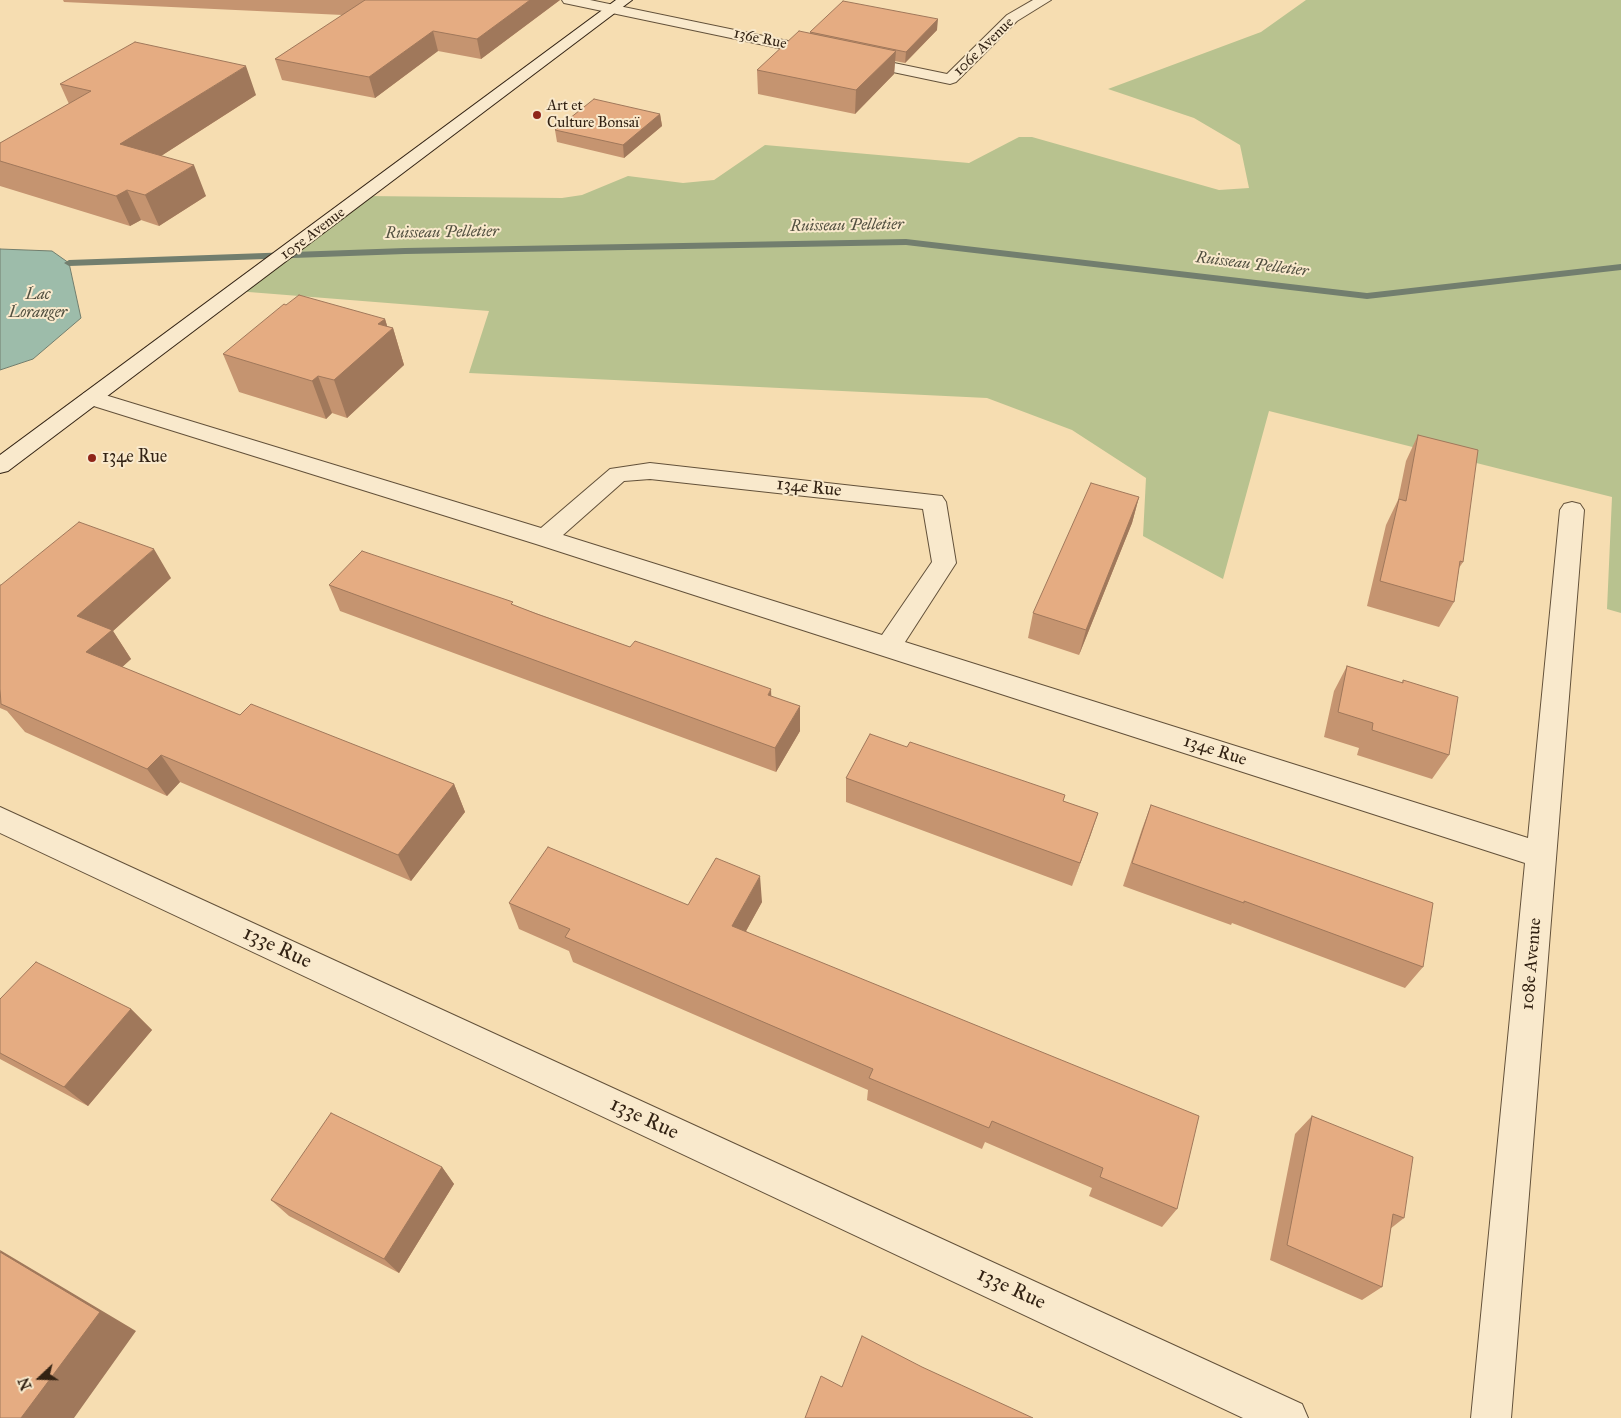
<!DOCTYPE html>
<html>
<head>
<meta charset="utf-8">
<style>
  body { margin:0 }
  #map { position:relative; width:1621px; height:1418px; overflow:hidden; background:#f6ddb1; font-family:"IM FELL Great Primer",serif }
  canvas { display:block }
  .north { position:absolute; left:15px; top:1353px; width:50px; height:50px; -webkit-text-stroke:4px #f9e9cc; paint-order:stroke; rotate:249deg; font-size:14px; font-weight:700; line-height:20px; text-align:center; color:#322213 }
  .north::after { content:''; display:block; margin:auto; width:18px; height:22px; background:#322213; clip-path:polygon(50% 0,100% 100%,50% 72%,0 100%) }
</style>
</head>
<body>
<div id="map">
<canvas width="1621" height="1418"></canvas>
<div class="north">N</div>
</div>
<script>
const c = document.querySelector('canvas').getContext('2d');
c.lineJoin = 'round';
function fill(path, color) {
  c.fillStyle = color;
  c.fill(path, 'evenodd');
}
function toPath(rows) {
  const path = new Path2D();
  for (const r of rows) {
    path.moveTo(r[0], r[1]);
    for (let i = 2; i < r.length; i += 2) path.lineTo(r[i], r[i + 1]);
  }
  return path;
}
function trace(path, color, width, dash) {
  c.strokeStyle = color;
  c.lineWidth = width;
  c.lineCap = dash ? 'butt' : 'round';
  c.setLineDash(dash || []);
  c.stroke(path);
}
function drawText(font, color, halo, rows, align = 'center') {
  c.font = font + ' "IM FELL Great Primer",serif';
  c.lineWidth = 4;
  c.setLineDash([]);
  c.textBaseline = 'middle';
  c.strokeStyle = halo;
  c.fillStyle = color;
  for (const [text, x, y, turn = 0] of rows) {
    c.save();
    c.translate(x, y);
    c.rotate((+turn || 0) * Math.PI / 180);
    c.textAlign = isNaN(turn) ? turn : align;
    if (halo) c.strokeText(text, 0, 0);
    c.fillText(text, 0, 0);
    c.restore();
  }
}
fill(toPath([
  [1306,0,1621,0,1621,613,1607,609,1612,497,1269,411,1223,579,1143,536,1146,478,1072,430,987,398,469,373,489,311,236,291,364,196,562,198,582,195,628,176,683,183,714,180,765,145,969,163,1019,137,1032,137,1219,190,1249,188,1240,145,1194,118,1108,89,1261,32]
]), '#b8c28f');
const water = toPath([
  [0,249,52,251,69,263,81,318,33,359,0,370,0,249]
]);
fill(water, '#9dbcaa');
trace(water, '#727e6e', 1);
fill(toPath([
  [906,239,1367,293,1621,264,1621,270,1367,299,906,245,405,254,69,266,64,263,69,260,405,248,906,239]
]), '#727e6e');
const street = toPath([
  [562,0,590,0,947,74,1007,15,1033,0,1051,0,1017,21,956,82,950,84,569,4,564,3,562,0],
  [92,391,541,528,610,469,650,463,942,496,946,502,956,563,905,642,1528,838,1560,510,1564,504,1572,502,1580,504,1584,510,1511,1418,1471,1418,1525,863,536,544,84,403,81,398,84,393,92,391],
  [650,479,923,509,932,562,882,635,563,535,624,481,650,479],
  [0,807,1302,1404,1308,1418,1243,1418,0,833,0,807]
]);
const secondary = toPath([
  [616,0,632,0,8,471,0,473,0,455,616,0]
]);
trace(street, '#63513a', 2);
trace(secondary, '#322213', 2);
fill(street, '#f9e9cc');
fill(secondary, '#f9e9cc');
fill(toPath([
  [63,0,560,0,481,59,438,51,375,98,282,80,275,59,343,15,64,2],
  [937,30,905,63,895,61,894,74,855,114,758,94,757,70,810,33,810,32],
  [60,84,256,95,161,156,206,196,159,226,141,220,130,226,0,186,0,143,69,104],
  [660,114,662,126,624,158,557,142,555,130],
  [385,319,387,326,393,328,404,365,347,418,332,413,326,419,239,392,223,354],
  [1418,435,1463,562,1459,568,1454,602,1439,627,1367,606,1386,525,1398,500,1406,461],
  [1139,497,1132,523,1079,655,1028,638,1033,613],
  [171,578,113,631,131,659,122,667,240,715,454,784,465,812,411,881,180,782,167,796,25,732,7,711,0,708,0,585],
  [329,585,513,605,630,647,771,696,800,731,776,772,340,611],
  [1347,666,1402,683,1403,680,1449,755,1432,779,1357,755,1359,748,1324,737,1334,691],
  [846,778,1063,801,1098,813,1072,886,846,802],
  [1151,805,1423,967,1405,988,1232,923,1231,925,1123,886,1142,829],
  [762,902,746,931,1177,1209,1162,1227,1089,1196,1092,1188,985,1142,982,1149,867,1100,868,1090,573,962,569,951,519,929,509,903,688,905],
  [0,999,131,1009,152,1030,88,1106,0,1059],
  [1312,1116,1404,1218,1390,1229,1382,1287,1362,1300,1270,1260,1295,1134],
  [442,1167,454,1184,399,1273,289,1216,271,1200]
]), '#c59470');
fill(toPath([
  [530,0,560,0,481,59,477,39],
  [938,19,937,30,905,63,906,52],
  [433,31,438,51,375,98,369,77],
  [896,51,894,74,855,114,856,90],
  [246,66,256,95,133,174,120,144],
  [660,114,662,126,624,158,623,145],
  [194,165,206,196,159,226,145,195],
  [127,190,141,220,130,226,116,196],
  [385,319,389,332,393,328,404,365,347,418,334,380,378,324],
  [318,376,332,413,326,419,312,381],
  [1139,497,1132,523,1079,655,1086,630],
  [154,549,171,578,113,631,131,659,107,681,86,652,77,616],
  [771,689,772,713,768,695],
  [800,706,800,731,776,772,775,748],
  [161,755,180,782,167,796,147,769],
  [454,784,465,812,411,881,398,855],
  [1098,813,1090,837,1072,886,1080,863],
  [760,876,762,902,735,951,732,926],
  [131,1009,152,1030,88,1106,64,1087],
  [442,1167,454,1184,399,1273,384,1259],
  [0,1250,136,1331,74,1418,21,1418]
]), '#a0785b');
const building = toPath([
  [365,0,530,0,477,39,433,31,369,77,275,59,365,0],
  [843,1,938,19,906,52,810,32,843,1],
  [799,31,896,51,856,90,757,70,799,31],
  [135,42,246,66,120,144,194,165,145,195,127,190,116,196,0,161,0,143,91,91,60,84,135,42],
  [594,99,660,114,623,145,555,130,594,99],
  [299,295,385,319,378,324,393,328,334,380,318,376,312,381,223,354,284,304,286,305,299,295],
  [1418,435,1478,450,1463,562,1460,561,1454,602,1380,581,1399,499,1406,501,1418,435],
  [1091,483,1139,497,1086,630,1033,613,1091,483],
  [79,522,154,549,77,616,112,630,86,652,240,715,251,704,454,784,398,855,161,755,147,769,1,704,0,689,0,585,1,585,79,522],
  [362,551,513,602,511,604,537,614,630,647,635,641,771,689,768,695,800,706,775,748,329,585,362,551],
  [1347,666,1403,683,1403,680,1458,697,1449,755,1372,730,1373,723,1338,712,1347,666],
  [870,734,907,747,910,742,1065,795,1063,801,1098,813,1080,863,846,778,870,734],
  [1151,805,1433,903,1423,967,1244,901,1244,903,1132,863,1151,805],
  [548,847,688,905,716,858,760,876,732,926,1199,1116,1177,1209,1100,1177,1103,1168,992,1121,989,1128,869,1078,873,1069,565,937,570,929,509,903,548,847],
  [36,962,131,1009,64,1087,0,1053,0,999,36,962],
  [331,1113,442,1167,384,1259,271,1200,331,1113],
  [1312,1116,1413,1157,1404,1218,1393,1214,1382,1287,1287,1245,1312,1116],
  [0,1252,100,1312,21,1418,0,1418,0,1252],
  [862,1336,922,1367,1033,1418,805,1418,821,1376,842,1387,862,1336]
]);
fill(building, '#e5ac82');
trace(building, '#a0785b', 1);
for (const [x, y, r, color] of [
  [537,115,5,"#8f2418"],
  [92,458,5,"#8f2418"]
]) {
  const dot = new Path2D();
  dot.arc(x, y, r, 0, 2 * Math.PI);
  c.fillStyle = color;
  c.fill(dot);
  trace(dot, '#f9e9cc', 2);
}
drawText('15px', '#322213', '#f9e9cc', [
  ["136e Rue",760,39,12],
  ["106e Avenue",984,47,-44],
  ["105e Avenue",313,234,-37]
]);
drawText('15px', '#322213', '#f9e9cc', [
  ["Art et",547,106],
  ["Culture Bonsaï",547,123]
], 'left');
drawText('italic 16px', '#525040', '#f9e9cc', [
  ["Ruisseau Pelletier",847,226,-1],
  ["Ruisseau Pelletier",442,233,-1],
  ["Ruisseau Pelletier",1252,265,7],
  ["Lac",38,295],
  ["Loranger",38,313]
]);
drawText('18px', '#322213', '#f9e9cc', [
  ["134e Rue",102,458]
], 'left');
drawText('18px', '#322213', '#f9e9cc', [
  ["134e Rue",809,488,6],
  ["134e Rue",1215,751,18],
  ["108e Avenue",1532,964,-85]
]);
drawText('21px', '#322213', '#f9e9cc', [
  ["133e Rue",277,948,25],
  ["133e Rue",644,1119,25],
  ["133e Rue",1011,1289,25]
]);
</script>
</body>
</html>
